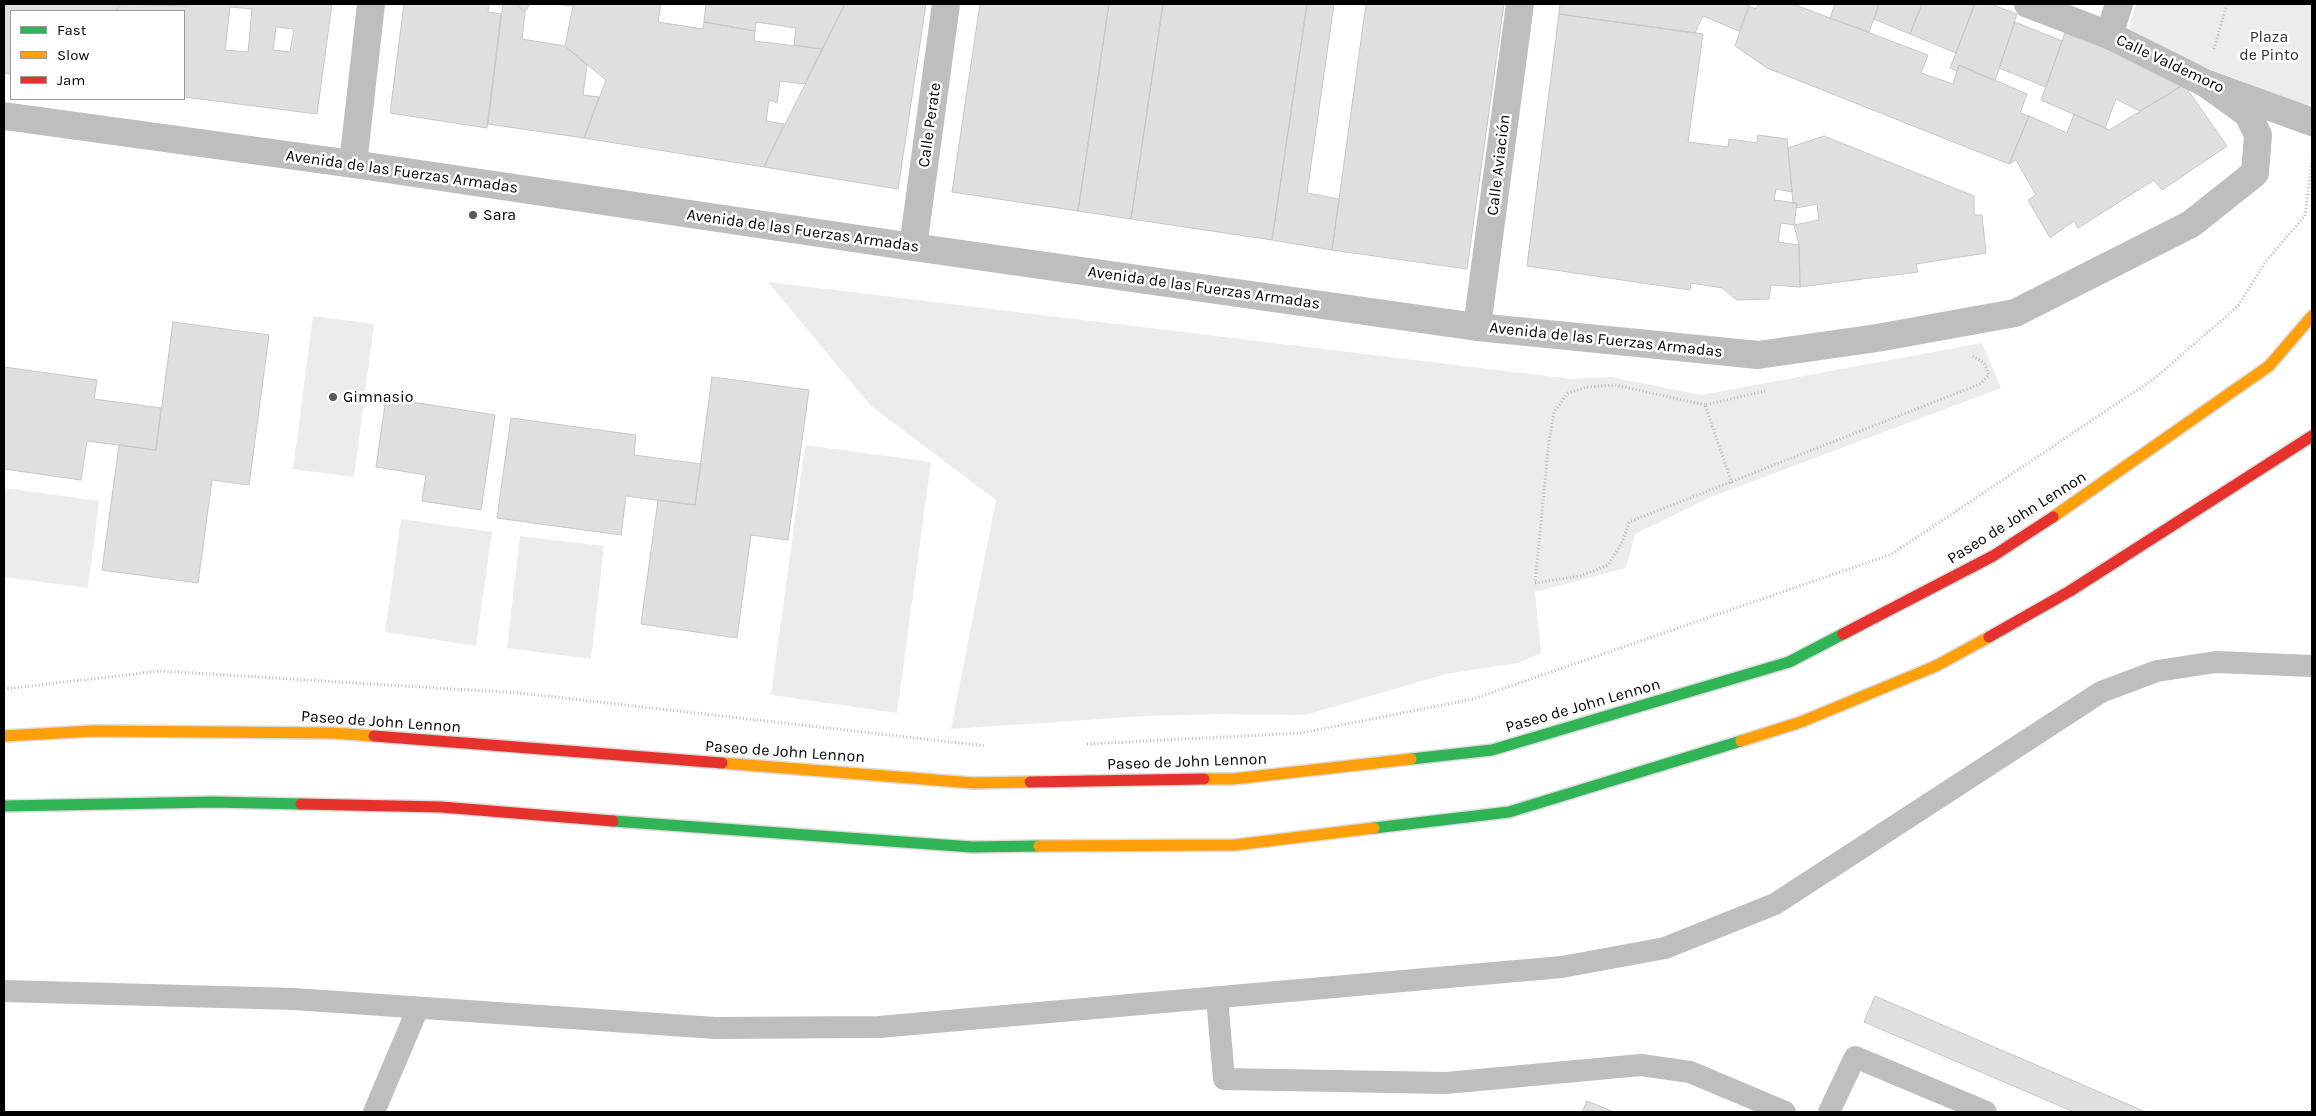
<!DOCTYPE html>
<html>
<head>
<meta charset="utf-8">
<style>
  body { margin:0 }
  #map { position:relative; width:2316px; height:1116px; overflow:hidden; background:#fff; font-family:Karla,sans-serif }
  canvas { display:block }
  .frame { position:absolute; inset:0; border:5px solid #000; pointer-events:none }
  .legend { position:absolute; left:10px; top:10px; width:175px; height:90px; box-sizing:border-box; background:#fff; border:1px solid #999; margin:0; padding:6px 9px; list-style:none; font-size:15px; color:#000 }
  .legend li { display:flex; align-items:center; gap:10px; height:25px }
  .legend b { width:25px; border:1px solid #999 }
</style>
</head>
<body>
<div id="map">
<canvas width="2316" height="1116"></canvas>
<div class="frame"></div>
<ul class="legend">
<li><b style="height:6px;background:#30b455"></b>Fast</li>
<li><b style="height:6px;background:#ff9f0a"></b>Slow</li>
<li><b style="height:6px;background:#e5322d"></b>Jam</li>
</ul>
</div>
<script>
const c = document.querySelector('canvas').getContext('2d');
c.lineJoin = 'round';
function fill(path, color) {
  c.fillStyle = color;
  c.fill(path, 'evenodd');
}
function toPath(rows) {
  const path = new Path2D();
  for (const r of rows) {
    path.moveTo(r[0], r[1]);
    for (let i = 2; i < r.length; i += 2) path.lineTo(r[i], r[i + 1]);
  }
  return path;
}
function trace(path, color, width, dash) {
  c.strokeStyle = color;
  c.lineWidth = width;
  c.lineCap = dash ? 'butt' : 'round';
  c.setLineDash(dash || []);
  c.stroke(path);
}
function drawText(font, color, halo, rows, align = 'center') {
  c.font = font + ' Karla,sans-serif';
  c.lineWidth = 5;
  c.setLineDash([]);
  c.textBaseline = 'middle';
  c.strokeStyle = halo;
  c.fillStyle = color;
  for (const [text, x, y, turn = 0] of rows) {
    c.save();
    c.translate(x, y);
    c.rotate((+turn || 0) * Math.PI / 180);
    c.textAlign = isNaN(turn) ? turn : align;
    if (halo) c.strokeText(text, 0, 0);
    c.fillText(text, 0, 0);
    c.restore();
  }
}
fill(toPath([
  [2136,4,2312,4,2312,102,2308,106,2194,63,2129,29],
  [768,282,1572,379,1611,377,1701,395,1982,343,2001,388,1711,497,1635,534,1626,568,1535,592,1541,653,1518,663,1446,674,1305,715,1217,714,1146,716,951,729,996,500,871,406],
  [313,316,374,324,354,477,293,469],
  [805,445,931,462,897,713,771,695],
  [4,488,99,501,88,588,4,577],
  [401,519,492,532,476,646,385,632],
  [520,536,604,546,591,659,507,648]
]), '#ececec');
const building = toPath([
  [4,4,121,4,116,11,11,11,11,74,4,73,4,4],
  [121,4,187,6,188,4,332,4,317,114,184,97,184,11,116,11,121,4],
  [230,7,252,9,248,52,225,50,230,7],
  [276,27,294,29,290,52,273,50,276,27],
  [404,4,489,4,488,12,501,14,487,128,390,113,404,4],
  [503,4,516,4,525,12,522,39,565,46,587,65,583,95,599,97,584,138,488,124,503,4],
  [516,4,530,4,525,12,516,4],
  [554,4,661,4,658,22,703,29,704,22,755,31,754,41,822,49,804,84,780,81,777,103,769,100,766,121,784,124,764,167,584,138,606,80,565,46,573,6,554,4],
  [706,4,845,4,822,49,794,45,796,28,756,22,755,31,704,22,706,4],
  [845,4,926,4,898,189,764,167,845,4],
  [980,4,1109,4,1078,211,952,192,980,4],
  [1109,4,1163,4,1131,219,1078,211,1109,4],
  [1163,4,1307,4,1272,240,1131,219,1163,4],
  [1307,4,1334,4,1307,193,1339,199,1332,250,1272,240,1307,4],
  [1366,4,1504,4,1467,269,1332,250,1366,4],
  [1560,4,1744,4,1749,6,1739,31,1703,16,1695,33,1559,14,1560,4],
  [1758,4,1793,4,1928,55,1921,73,1953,84,1959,65,2027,94,2020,113,2029,116,2009,164,1767,68,1735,46,1749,6,1756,9,1758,4],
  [1835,4,1879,4,1869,32,1830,18,1835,4],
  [1879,4,1922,4,1910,34,1874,19,1879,4],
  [1922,4,1969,4,1974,6,1956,53,1910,34,1922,4],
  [1975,4,1990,4,2017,14,1995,81,1959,65,1957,71,1950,68,1975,4],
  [1559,14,1703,34,1688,142,1728,147,1729,139,1757,143,1758,135,1787,139,1792,192,1776,189,1774,200,1797,203,1794,225,1781,223,1778,242,1799,245,1800,287,1771,285,1769,299,1737,300,1722,288,1691,283,1690,290,1527,266,1559,14],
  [2015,22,2062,41,2046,87,1999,68,2015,22],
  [2065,33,2177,76,2181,86,2140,111,2116,99,2105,128,2041,100,2065,33],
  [2184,85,2227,146,2162,190,2154,180,2078,228,2074,221,2050,238,2028,200,2036,195,2016,160,2009,164,2029,116,2067,133,2074,114,2109,130,2184,85],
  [1824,136,1974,196,1974,215,1982,215,1986,253,1916,264,1918,272,1800,287,1799,245,1794,225,1819,220,1817,204,1796,208,1797,203,1793,203,1788,148,1824,136],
  [173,322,269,335,249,485,212,480,198,583,102,570,119,445,156,450,173,322],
  [4,367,97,380,94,399,161,408,156,450,87,441,81,480,4,469,4,367],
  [712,377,809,390,788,540,751,535,737,638,641,624,658,500,695,505,712,377],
  [386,398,495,415,481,510,422,501,426,475,376,467,386,398],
  [511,418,636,435,634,455,701,464,695,505,626,496,621,535,497,518,511,418],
  [1875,996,2146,1112,2074,1112,1864,1022,1875,996],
  [1587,1101,1614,1112,1582,1112,1587,1101]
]);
fill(building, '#dfdfdf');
trace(building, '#c7c7c7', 1);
const fast = toPath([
  [1411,759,1492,750,1789,662,1843,634],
  [4,806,214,802,301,804],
  [613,821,972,847,1039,846],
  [1374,828,1509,812,1741,741]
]);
const slow = toPath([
  [2053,517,2269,366,2312,316],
  [4,736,93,731,333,733,374,736],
  [1741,741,1801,722,1936,666,1989,637],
  [722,763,973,783,1030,782],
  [1204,779,1233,779,1411,759],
  [1039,846,1235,845,1374,828]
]);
const jam = toPath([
  [1843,634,1993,556,2053,517],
  [1989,637,2070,591,2312,436],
  [374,736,722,763],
  [1030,782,1204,779],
  [301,804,441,807,613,821]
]);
trace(fast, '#dbdbdb', 14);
trace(slow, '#dbdbdb', 14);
trace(jam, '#dbdbdb', 14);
trace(toPath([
  [2214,49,2227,4],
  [1705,405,1615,385,1587,387,1568,393,1554,412,1549,441,1535,583,1580,576,1608,565,1623,541,1629,522,1980,384,1989,375,1984,363,1973,356],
  [1732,483,1705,405,1765,391],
  [4,689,160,671,520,693,986,746],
  [1087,744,1301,733,1473,699,1892,554,2155,378,2238,306,2266,261,2305,216,2312,159]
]), '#b9b9b9', 3, [1, 2.5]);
trace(toPath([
  [4,991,294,999,715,1028,879,1027,1562,967,1665,948,1775,904,2101,692,2157,671,2216,662,2312,666],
  [1217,998,1224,1079,1446,1083,1641,1065,1690,1072,1785,1112],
  [374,1112,418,1008],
  [1829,1112,1855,1057,1986,1112]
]), '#bebebe', 22);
trace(toPath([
  [2028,4,2109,35,2205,83,2312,122],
  [2109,35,2119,4],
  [4,116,353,164,913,247,1477,327,1758,355,1877,338,2015,313,2191,224,2255,173,2258,135,2248,114,2205,83],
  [353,164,371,4],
  [913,247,946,4],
  [1477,327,1520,4]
]), '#bebebe', 28);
trace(fast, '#30b455', 11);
trace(slow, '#ff9f0a', 11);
trace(jam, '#e5322d', 11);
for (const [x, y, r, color] of [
  [473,215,5,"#595959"],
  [333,397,5,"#595959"]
]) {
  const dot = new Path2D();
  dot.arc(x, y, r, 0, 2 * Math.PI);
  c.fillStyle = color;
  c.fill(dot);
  trace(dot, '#fff', 2);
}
drawText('16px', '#333', '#fff', [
  ["Plaza",2269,37],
  ["de Pinto",2269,55]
]);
drawText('16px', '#000', '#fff', [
  ["Calle Valdemoro",2170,64,25],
  ["Calle Perate",930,125,-82],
  ["Calle Aviación",1499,165,-83],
  ["Avenida de las Fuerzas Armadas",402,172,8],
  ["Avenida de las Fuerzas Armadas",803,231,8],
  ["Avenida de las Fuerzas Armadas",1204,288,8],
  ["Avenida de las Fuerzas Armadas",1606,340,6],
  ["Paseo de John Lennon",2017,518,-32],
  ["Paseo de John Lennon",1583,706,-16],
  ["Paseo de John Lennon",381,722,4],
  ["Paseo de John Lennon",785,752,4],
  ["Paseo de John Lennon",1187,762,-2]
]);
drawText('16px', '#000', '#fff', [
  ["Sara",483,215],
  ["Gimnasio",343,397]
], 'left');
</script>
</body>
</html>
